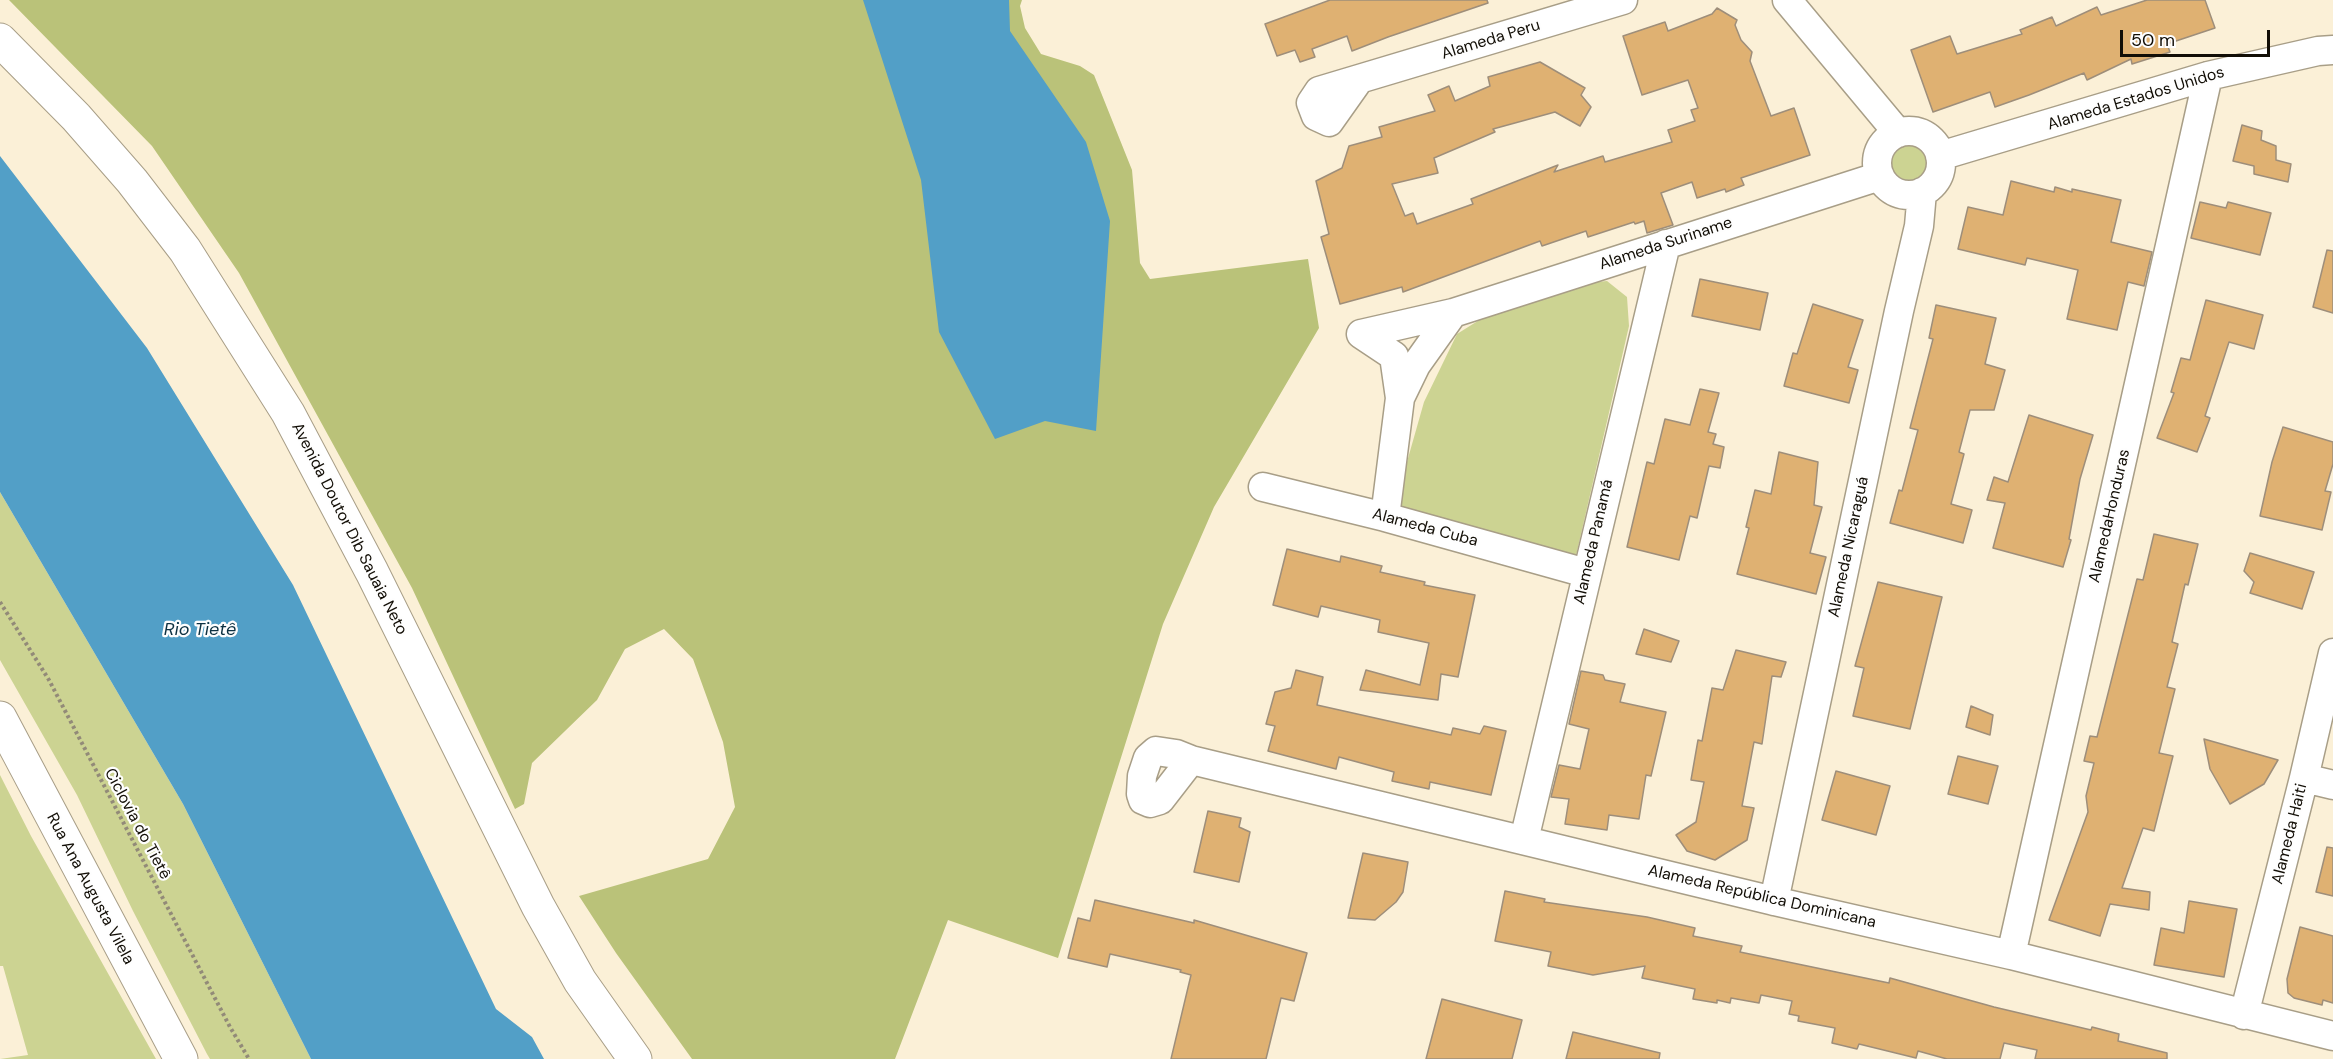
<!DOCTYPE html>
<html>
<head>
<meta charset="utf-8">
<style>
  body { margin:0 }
  #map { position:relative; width:2333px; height:1059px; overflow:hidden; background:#fbf0d7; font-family:"DM Sans",sans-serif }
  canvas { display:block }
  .scale { position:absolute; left:2120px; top:30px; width:150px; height:27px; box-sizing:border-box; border:3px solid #120e06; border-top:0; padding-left:8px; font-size:18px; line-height:21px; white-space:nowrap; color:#120e06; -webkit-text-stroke:4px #fefefe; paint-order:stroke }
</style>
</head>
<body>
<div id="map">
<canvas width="2333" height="1059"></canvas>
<div class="scale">50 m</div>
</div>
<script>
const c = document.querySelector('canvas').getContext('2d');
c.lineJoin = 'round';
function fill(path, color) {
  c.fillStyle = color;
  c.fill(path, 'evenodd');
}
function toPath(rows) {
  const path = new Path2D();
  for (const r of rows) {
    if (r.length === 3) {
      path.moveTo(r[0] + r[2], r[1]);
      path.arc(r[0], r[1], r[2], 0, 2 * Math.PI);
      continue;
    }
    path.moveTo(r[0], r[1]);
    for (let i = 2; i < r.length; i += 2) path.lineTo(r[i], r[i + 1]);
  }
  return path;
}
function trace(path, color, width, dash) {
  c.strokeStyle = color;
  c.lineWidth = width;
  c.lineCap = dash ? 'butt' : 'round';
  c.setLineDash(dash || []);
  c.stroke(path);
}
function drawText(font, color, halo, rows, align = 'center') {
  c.font = font + ' "DM Sans",sans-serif';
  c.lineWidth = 4.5;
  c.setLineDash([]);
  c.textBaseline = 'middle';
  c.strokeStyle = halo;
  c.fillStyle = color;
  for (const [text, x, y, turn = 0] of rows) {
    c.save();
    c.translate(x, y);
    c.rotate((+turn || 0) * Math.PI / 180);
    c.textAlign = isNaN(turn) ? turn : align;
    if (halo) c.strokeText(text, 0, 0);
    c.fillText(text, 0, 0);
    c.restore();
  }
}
fill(toPath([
  [1909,163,22],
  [1607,281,1627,297,1629,326,1575,560,1409,518,1397,497,1424,402,1457,334,1500,307,1576,284],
  [0,492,183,804,311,1059,210,1059,207,1054,133,911,77,795,0,660],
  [0,775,31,836,156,1059,0,1059,28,1055,3,966,0,966]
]), '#ccd392');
fill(toPath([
  [9,0,1022,0,1020,6,1025,28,1041,54,1080,66,1094,75,1132,170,1140,263,1150,279,1308,259,1319,328,1214,507,1163,624,1058,958,948,920,895,1059,692,1059,616,953,579,896,708,859,735,807,723,742,693,659,664,629,625,649,597,700,532,763,524,804,515,809,412,588,239,273,152,146]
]), '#bac279');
fill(toPath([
  [863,0,1009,0,1010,31,1086,142,1110,221,1096,431,1045,421,995,439,939,332,921,180],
  [0,156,147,348,293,585,496,1009,532,1037,544,1059,311,1059,183,804,0,492]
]), '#529fc7');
const building = toPath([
  [1330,0,1487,0,1488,3,1388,37,1352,51,1347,36,1312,49,1315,57,1300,62,1295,50,1277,56,1265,24,1330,0],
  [2147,0,2205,0,2215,28,2167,44,2170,52,2132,64,2131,59,2087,80,2084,73,2029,95,1995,107,1990,92,1933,112,1911,50,1950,36,1957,54,2022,34,2020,30,2052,17,2056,26,2097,7,2101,15,2147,0],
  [1717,8,1737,20,1735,25,1741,40,1752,52,1750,61,1771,116,1794,108,1810,155,1741,178,1744,185,1726,192,1725,189,1697,198,1692,182,1661,193,1673,225,1647,233,1644,221,1635,224,1634,222,1588,237,1586,231,1542,246,1540,241,1403,292,1402,287,1340,304,1321,237,1329,234,1316,181,1342,168,1349,146,1382,137,1379,127,1435,111,1428,95,1449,86,1455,101,1490,86,1488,77,1540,62,1585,88,1581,95,1591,107,1580,126,1555,112,1493,129,1495,132,1434,158,1438,173,1392,184,1405,216,1413,213,1417,224,1473,204,1471,199,1558,165,1554,172,1603,156,1605,162,1672,142,1668,130,1695,121,1691,110,1698,108,1688,80,1642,95,1623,36,1665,22,1668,31,1712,14,1717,8],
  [2242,125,2262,131,2261,140,2276,146,2276,160,2291,164,2288,182,2254,174,2254,166,2233,161,2242,125],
  [2011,181,2054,192,2055,187,2072,192,2072,189,2121,200,2111,242,2152,252,2144,286,2128,282,2117,330,2067,319,2078,270,2027,258,2025,265,1958,249,1968,207,2003,215,2011,181],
  [2200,202,2226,208,2228,202,2271,213,2260,255,2191,238,2200,202],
  [2327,250,2333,251,2333,313,2313,307,2327,250],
  [1700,279,1768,293,1760,330,1692,316,1700,279],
  [2206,300,2263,315,2254,349,2229,342,2205,416,2210,418,2197,452,2157,438,2174,393,2171,392,2181,358,2190,360,2206,300],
  [1813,304,1863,320,1848,367,1858,370,1849,403,1784,386,1793,353,1797,354,1813,304],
  [1936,305,1996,318,1985,364,2005,370,1994,410,1970,410,1959,452,1964,454,1951,504,1972,510,1963,543,1890,523,1899,490,1902,491,1918,430,1910,428,1933,339,1929,338,1936,305],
  [1700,389,1719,393,1708,432,1716,434,1713,444,1724,447,1720,468,1709,466,1697,518,1690,516,1679,560,1627,547,1647,462,1654,464,1665,419,1690,425,1700,389],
  [2029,415,2093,435,2080,479,2069,539,2071,540,2063,567,1993,548,2005,503,1987,500,1994,477,2008,482,2029,415],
  [2283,427,2333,442,2333,464,2325,491,2331,492,2322,530,2260,516,2272,462,2283,427],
  [1779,452,1818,462,1814,505,1822,507,1810,553,1826,557,1816,594,1737,574,1749,528,1746,527,1755,490,1771,494,1779,452],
  [2154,534,2198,544,2188,585,2185,584,2172,642,2178,644,2167,687,2175,689,2159,753,2173,756,2154,831,2143,828,2122,888,2150,892,2149,910,2110,904,2100,936,2049,920,2088,812,2086,796,2094,763,2084,761,2090,736,2097,737,2137,579,2143,580,2154,534],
  [1287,549,1340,562,1341,556,1382,566,1380,572,1425,582,1424,585,1475,595,1458,677,1441,674,1438,700,1360,690,1366,670,1420,685,1429,643,1378,632,1380,620,1321,606,1318,617,1273,605,1287,549],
  [2250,553,2314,572,2302,609,2250,593,2254,582,2244,571,2250,553],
  [1878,582,1942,597,1910,729,1853,716,1864,668,1855,666,1878,582],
  [1644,629,1679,641,1671,662,1636,654,1644,629],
  [1736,650,1786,662,1781,677,1772,676,1762,744,1754,742,1742,806,1754,808,1747,840,1715,860,1687,851,1676,835,1696,822,1704,782,1691,780,1698,740,1702,741,1712,688,1723,690,1736,650],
  [1296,670,1323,677,1317,705,1451,735,1453,728,1480,734,1484,726,1506,731,1491,795,1430,782,1429,789,1392,781,1394,772,1339,757,1336,769,1268,751,1275,726,1266,724,1275,692,1291,688,1296,670],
  [1581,671,1603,675,1605,680,1625,684,1620,702,1666,712,1651,776,1646,775,1639,819,1609,815,1607,830,1565,824,1569,799,1551,797,1559,765,1580,769,1589,729,1569,724,1581,671],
  [1971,706,1993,715,1990,735,1966,727,1971,706],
  [2204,739,2278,760,2264,784,2230,804,2210,769,2204,739],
  [1958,756,1998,766,1988,804,1948,794,1958,756],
  [1836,771,1890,786,1876,835,1822,820,1836,771],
  [1208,811,1241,818,1239,827,1250,832,1239,882,1194,872,1208,811],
  [2327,847,2333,848,2333,896,2316,892,2327,847],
  [1363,853,1408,862,1403,892,1396,902,1375,920,1348,918,1363,853],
  [1505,891,1545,899,1544,902,1647,917,1695,928,1693,936,1742,946,1740,952,1889,983,1890,978,1994,1007,2091,1030,2092,1027,2119,1034,2118,1041,2167,1053,2167,1059,2035,1059,2037,1050,2004,1043,2000,1059,1947,1059,1918,1051,1916,1058,1859,1044,1857,1049,1832,1043,1835,1028,1798,1021,1799,1016,1789,1014,1792,1001,1761,995,1759,1003,1731,998,1730,1003,1717,1000,1717,1003,1693,999,1695,989,1642,978,1645,966,1593,975,1548,966,1551,952,1495,941,1505,891],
  [1095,900,1194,923,1194,920,1307,953,1294,1001,1281,998,1266,1059,1171,1059,1191,975,1180,972,1181,970,1110,954,1107,967,1068,958,1078,918,1090,921,1095,900],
  [2189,901,2237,909,2224,977,2154,965,2161,928,2184,933,2189,901],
  [2300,927,2333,936,2333,1003,2323,1000,2322,1005,2294,998,2288,993,2287,979,2300,927],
  [1442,999,1522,1020,1512,1059,1426,1059,1442,999],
  [1573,1032,1660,1053,1659,1059,1566,1059,1573,1032]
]);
fill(building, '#dfb172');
trace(building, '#9e8e7a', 1.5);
const minor = toPath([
  [1787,0,1898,133],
  [1358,81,1329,122,1316,116,1311,103,1319,91,1623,0],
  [1909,163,32],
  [1940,156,2208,76,2318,51,2333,50],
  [1361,334,1453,313,1880,176],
  [1361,334,1394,356,1400,398],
  [1263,487,1385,517,1586,573],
  [1385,517,1400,398,1416,365,1453,313],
  [1191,760,1160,800,1150,803,1143,800,1141,794,1142,776,1148,758,1156,751,1176,754,1191,760,1774,901,2011,955,2333,1036],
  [2304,778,2333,785],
  [1524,840,1666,244],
  [1774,901,1899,311,1919,226,1922,192],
  [2011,955,2208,76],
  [2244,1015,2304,778,2333,653]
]);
const major = toPath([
  [0,40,76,117,132,181,185,250,288,413,372,572,538,906,580,981,635,1059],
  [0,718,181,1059]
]);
trace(minor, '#a89e87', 31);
trace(major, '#a89e87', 35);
trace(toPath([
  [0,602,49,680,230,1027,249,1059]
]), '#928a78', 4, [3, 3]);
trace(minor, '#fff', 28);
trace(major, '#fff', 33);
drawText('16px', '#120e06', '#fefefe', [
  ["Alameda Peru",1491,40,-17],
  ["Alameda Estados Unidos",2136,99,-17],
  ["Alameda Suriname",1666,244,-18],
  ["AlamedaHonduras",2110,516,-77],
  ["Alameda Cuba",1425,528,15],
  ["Avenida Doutor Dib Sauaia Neto",349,529,63],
  ["Alameda Panamá",1594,542,-77],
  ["Alameda Nicaraguá",1849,547,-78],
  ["Ciclovia do Tietê",137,824,62],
  ["Alameda Haiti",2290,834,-76],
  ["Rua Ana Augusta Vilela",90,889,62],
  ["Alameda República Dominicana",1762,897,13]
]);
drawText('italic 18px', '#0d3142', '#fefefe', [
  ["Rio Tietê",200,630]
]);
</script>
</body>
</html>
